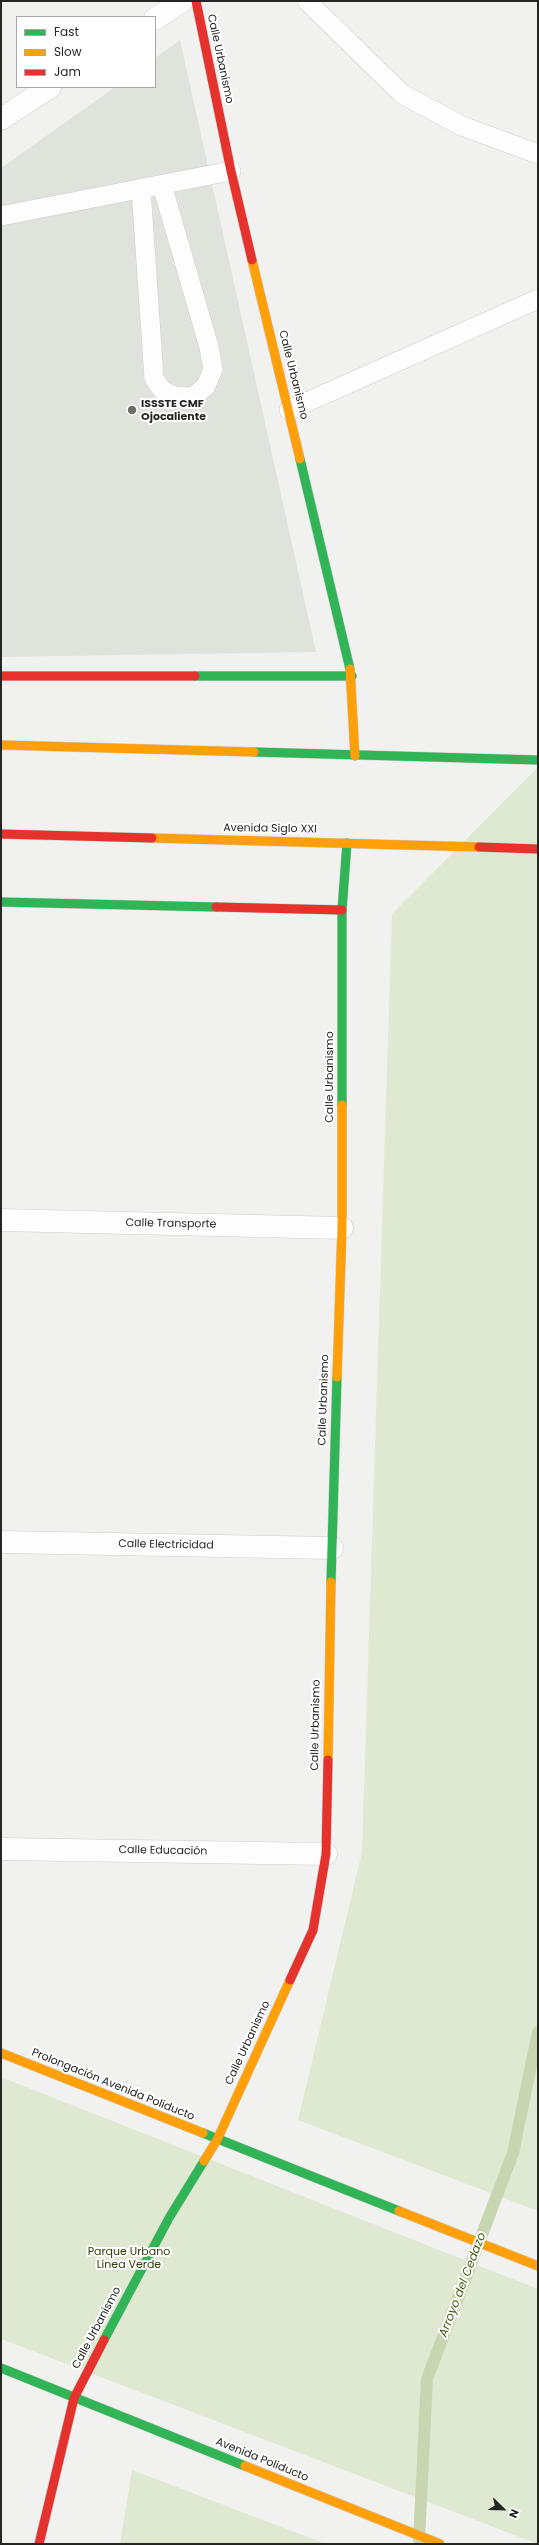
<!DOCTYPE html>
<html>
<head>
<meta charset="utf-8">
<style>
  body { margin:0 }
  #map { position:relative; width:539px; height:2545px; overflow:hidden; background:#f1f2f0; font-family:Poppins,sans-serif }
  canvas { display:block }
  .frame { position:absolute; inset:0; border:2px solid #252624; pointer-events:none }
  .legend { position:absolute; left:16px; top:16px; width:140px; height:72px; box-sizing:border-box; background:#fff; border:1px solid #a8a8a7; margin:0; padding:5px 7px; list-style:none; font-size:12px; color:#252624 }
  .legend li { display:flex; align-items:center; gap:8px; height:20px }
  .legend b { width:20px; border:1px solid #a8a8a7 }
  .north { position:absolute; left:483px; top:2489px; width:40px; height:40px; -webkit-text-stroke:3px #fff; paint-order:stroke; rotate:113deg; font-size:11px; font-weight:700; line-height:16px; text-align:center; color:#252624 }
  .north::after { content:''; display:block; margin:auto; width:14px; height:18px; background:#252624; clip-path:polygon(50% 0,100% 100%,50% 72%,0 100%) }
</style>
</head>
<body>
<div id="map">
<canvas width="539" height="2545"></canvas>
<div class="frame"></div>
<ul class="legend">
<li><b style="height:5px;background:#30b455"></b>Fast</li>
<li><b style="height:5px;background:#ff9f0a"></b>Slow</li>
<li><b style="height:5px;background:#e5322d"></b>Jam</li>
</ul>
<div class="north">N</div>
</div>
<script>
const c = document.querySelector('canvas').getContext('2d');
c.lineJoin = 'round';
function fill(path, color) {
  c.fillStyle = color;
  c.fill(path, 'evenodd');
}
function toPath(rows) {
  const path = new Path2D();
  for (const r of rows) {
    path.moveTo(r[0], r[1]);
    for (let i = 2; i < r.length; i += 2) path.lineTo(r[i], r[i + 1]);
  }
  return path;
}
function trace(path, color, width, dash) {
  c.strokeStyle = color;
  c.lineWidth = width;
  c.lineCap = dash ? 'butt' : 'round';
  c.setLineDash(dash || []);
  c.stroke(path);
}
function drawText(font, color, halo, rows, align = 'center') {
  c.font = font + ' Poppins,sans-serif';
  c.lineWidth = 4;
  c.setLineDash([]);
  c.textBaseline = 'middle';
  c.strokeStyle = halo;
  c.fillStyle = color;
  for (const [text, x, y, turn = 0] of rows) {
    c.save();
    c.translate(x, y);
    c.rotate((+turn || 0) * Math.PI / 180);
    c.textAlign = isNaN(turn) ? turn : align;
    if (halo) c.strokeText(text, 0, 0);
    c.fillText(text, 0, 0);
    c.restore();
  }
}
fill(toPath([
  [180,40,316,652,1,657,1,168,115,87,155,87,155,58]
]), '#e0e3dc');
fill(toPath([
  [538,767,538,2211,298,2120,362,1852,392,914],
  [1,2077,538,2289,538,2544,1,2339],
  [132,2470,326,2544,120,2544]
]), '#dfe9d2');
trace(toPath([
  [419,2540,427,2379,513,2153,538,2032]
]), '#c7d6b1', 12);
const lane = toPath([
  [307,1,402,94,462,126,538,154],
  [141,189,154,378,162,390,174,396,193,397,206,386,213,369,209,347,162,185],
  [1,216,231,171],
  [289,410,538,299]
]);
const street = toPath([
  [155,19,182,1],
  [1,119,50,87],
  [1,1220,342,1228],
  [1,1542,332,1548],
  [1,1849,326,1854]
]);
const fast = toPath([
  [300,459,350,669],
  [195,676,352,676],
  [254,752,538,760],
  [1,902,216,907],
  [342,1105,342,910,347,843],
  [331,1582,337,1377],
  [203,2133,399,2211],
  [104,2340,169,2218,204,2161],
  [1,2368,245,2466]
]);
const slow = toPath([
  [252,260,300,459],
  [350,669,355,756],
  [1,745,254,752],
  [152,838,479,847],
  [337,1377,342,1228,342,1105],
  [328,1760,331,1582],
  [1,2053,203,2133],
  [204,2161,217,2140,290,1980],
  [399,2211,538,2266],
  [245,2466,440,2544]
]);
const jam = toPath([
  [196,1,231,171,252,260],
  [1,676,195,676],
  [1,834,152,838],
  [479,847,538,849],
  [216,907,342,910],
  [290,1980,313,1930,326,1854,328,1760],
  [39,2544,74,2398,104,2340]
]);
trace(lane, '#cccdcb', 20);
trace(street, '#cccdcb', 23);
trace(fast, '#cccdcb', 10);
trace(slow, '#cccdcb', 10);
trace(jam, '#cccdcb', 10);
trace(lane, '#fdfdfd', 19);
trace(street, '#fdfdfd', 22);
trace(fast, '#30b455', 9);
trace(slow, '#ff9f0a', 9);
trace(jam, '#e5322d', 9);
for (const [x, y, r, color] of [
  [132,410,5,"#6c6d6b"]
]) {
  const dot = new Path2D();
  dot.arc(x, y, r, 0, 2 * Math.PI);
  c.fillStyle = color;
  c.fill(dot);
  trace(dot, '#fff', 1.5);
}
drawText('11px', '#252624', '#fff', [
  ["Calle Urbanismo",220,59,78],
  ["Calle Urbanismo",293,375,76],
  ["Avenida Siglo XXI",270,829,1],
  ["Calle Urbanismo",330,1077,-90],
  ["Calle Transporte",171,1224,1],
  ["Calle Urbanismo",324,1400,-88],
  ["Calle Electricidad",166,1545,1],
  ["Calle Urbanismo",316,1725,-89],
  ["Calle Educación",163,1851,1],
  ["Calle Urbanismo",248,2043,-65],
  ["Prolongación Avenida Poliducto",113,2085,22],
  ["Calle Urbanismo",97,2328,-62],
  ["Avenida Poliducto",262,2460,22]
]);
drawText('bold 11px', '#252624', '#fff', [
  ["ISSSTE CMF",141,404],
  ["Ojocaliente",141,417]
], 'left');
drawText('11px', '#2d3f04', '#fff', [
  ["Parque Urbano",129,2252],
  ["Línea Verde",129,2265]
]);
drawText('italic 12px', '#486115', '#fff', [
  ["Arroyo del Cedazo",463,2285,-69]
]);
</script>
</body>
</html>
